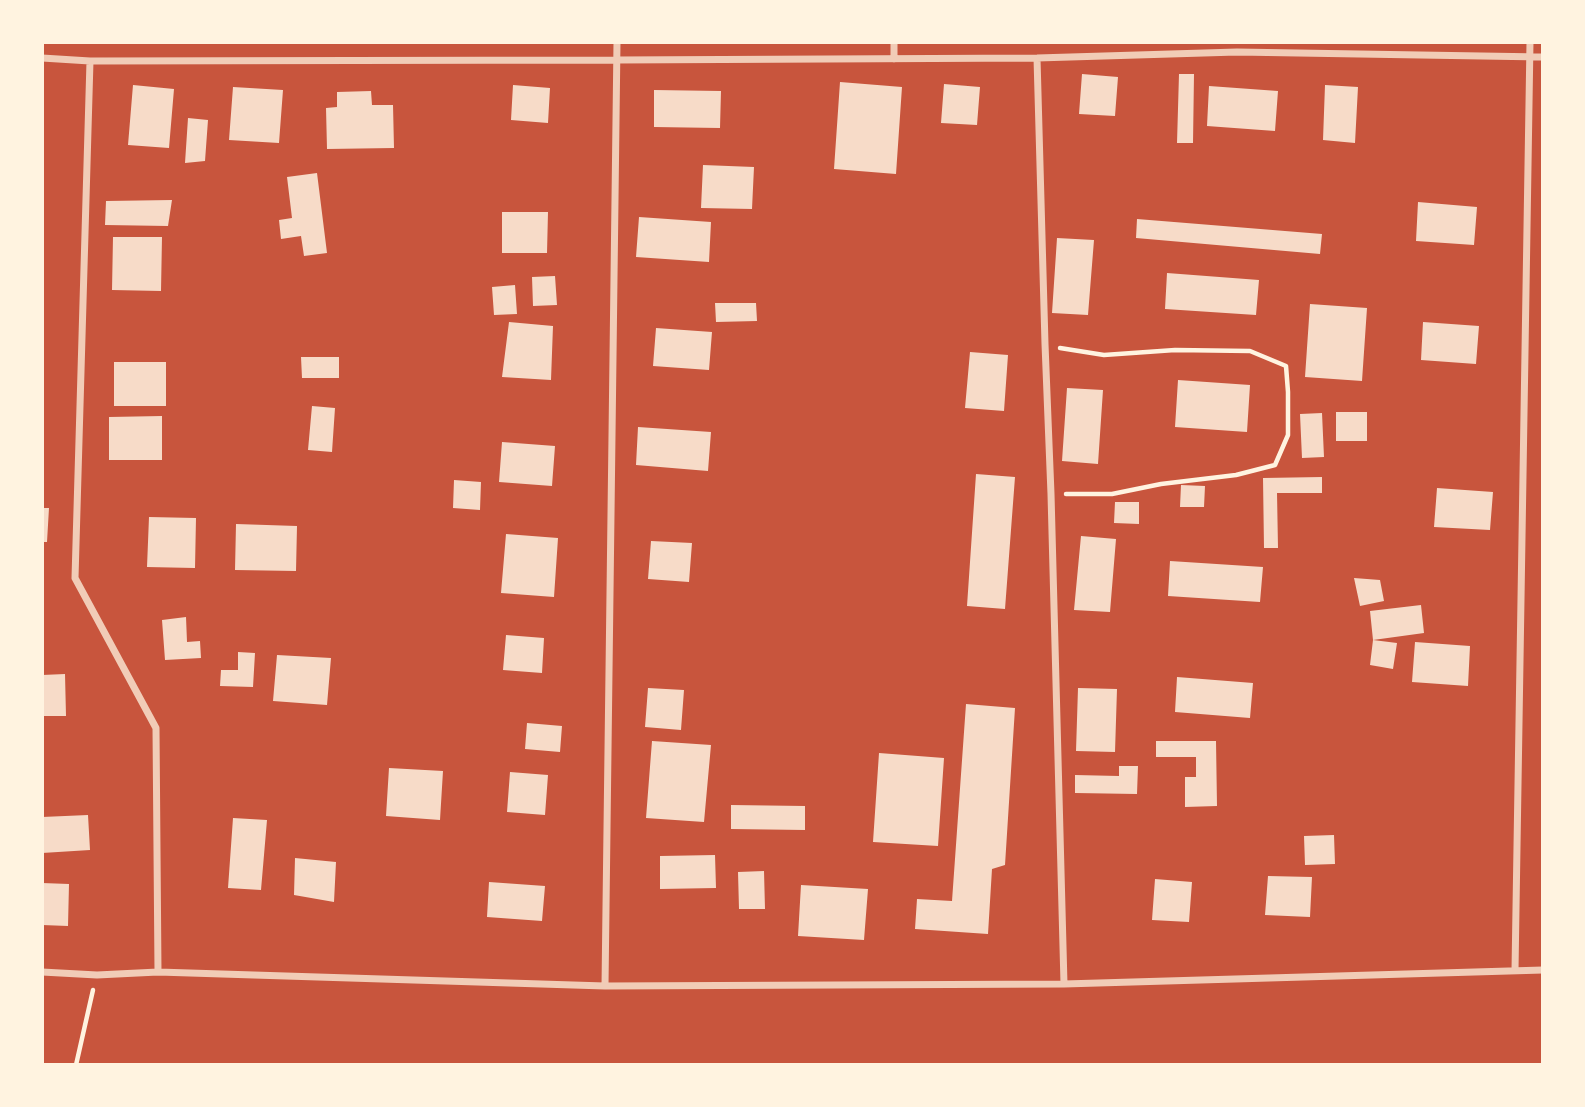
<!DOCTYPE html>
<html>
<head>
<meta charset="utf-8">
<style>
  body { margin:0 }
  #map { position:relative; width:1585px; height:1107px; overflow:hidden; background:#c8553d; font-family:"Source Sans 3",sans-serif }
  canvas { display:block }
  .frame { position:absolute; inset:0; border:44px solid #fff3e0; pointer-events:none }
</style>
</head>
<body>
<div id="map">
<canvas width="1585" height="1107"></canvas>
<div class="frame"></div>
</div>
<script>
const c = document.querySelector('canvas').getContext('2d');
c.lineJoin = 'round';
function fill(path, color) {
  c.fillStyle = color;
  c.fill(path, 'evenodd');
}
function toPath(rows) {
  const path = new Path2D();
  for (const r of rows) {
    path.moveTo(r[0], r[1]);
    for (let i = 2; i < r.length; i += 2) path.lineTo(r[i], r[i + 1]);
  }
  return path;
}
function trace(path, color, width, dash) {
  c.strokeStyle = color;
  c.lineWidth = width;
  c.lineCap = dash ? 'butt' : 'round';
  c.setLineDash(dash || []);
  c.stroke(path);
}
fill(toPath([
  [1082,74,1118,77,1115,116,1079,114],
  [1179,74,1194,74,1193,143,1177,143],
  [840,82,902,87,896,174,834,169],
  [944,84,980,87,977,125,941,123],
  [133,85,174,89,169,148,128,145],
  [513,85,550,88,548,123,511,120],
  [1325,85,1358,87,1355,143,1323,140],
  [1209,86,1278,91,1275,131,1207,126],
  [233,87,283,90,279,143,229,140],
  [654,90,721,91,720,128,654,127],
  [371,91,372,105,393,105,394,148,327,149,326,108,337,107,337,92],
  [188,118,208,120,205,161,185,163],
  [703,165,754,167,752,209,701,208],
  [317,173,327,253,304,256,301,236,281,239,279,220,292,218,287,177],
  [172,200,168,226,105,225,106,201],
  [1418,202,1477,207,1474,245,1416,241],
  [502,212,548,212,547,253,502,253],
  [639,217,711,222,709,262,636,257],
  [1137,219,1322,234,1320,254,1136,238],
  [113,237,162,237,161,291,112,290],
  [1057,238,1094,240,1088,315,1052,313],
  [1167,273,1259,280,1256,315,1165,309],
  [555,276,557,305,533,306,532,277],
  [515,285,517,314,494,315,492,287],
  [715,303,756,303,757,321,716,322],
  [1310,304,1367,308,1362,381,1305,377],
  [509,322,553,326,551,380,502,377],
  [1423,322,1479,326,1476,364,1421,360],
  [656,328,712,332,709,370,653,366],
  [970,352,1008,355,1004,411,965,408],
  [301,357,339,357,339,378,302,378],
  [114,362,166,362,166,406,114,406],
  [1178,380,1250,385,1247,432,1175,427],
  [1067,388,1103,390,1098,464,1062,461],
  [312,406,335,408,332,452,308,450],
  [1336,412,1367,412,1367,441,1336,441],
  [1322,413,1324,457,1302,458,1300,414],
  [162,416,162,460,109,460,109,417],
  [638,427,711,432,708,471,636,465],
  [502,442,555,446,552,486,499,482],
  [976,474,1015,477,1005,609,967,606],
  [1322,477,1322,493,1277,493,1278,548,1264,548,1263,478],
  [454,480,481,482,480,510,453,508],
  [1181,485,1205,486,1204,507,1180,507],
  [1437,488,1493,492,1490,530,1434,527],
  [1115,502,1139,502,1139,524,1114,523],
  [42,508,49,508,47,542,42,542],
  [149,517,196,518,195,568,147,567],
  [236,524,297,526,296,571,235,570],
  [506,534,558,538,554,597,501,593],
  [1081,536,1116,539,1110,612,1074,610],
  [651,541,692,543,689,582,648,579],
  [1170,561,1263,567,1260,602,1168,596],
  [1354,578,1380,580,1384,601,1360,606],
  [1421,605,1424,633,1373,640,1397,643,1393,669,1370,665,1373,640,1370,611],
  [186,617,187,642,200,641,201,658,165,660,162,620],
  [506,635,544,638,542,673,503,670],
  [1415,642,1470,646,1468,686,1412,682],
  [238,652,255,653,253,687,220,686,221,670,238,670],
  [277,655,331,658,327,705,273,701],
  [65,674,66,716,42,716,42,675],
  [1177,677,1253,683,1250,718,1175,712],
  [648,688,684,690,681,730,645,727],
  [1078,688,1117,689,1115,752,1076,751],
  [966,704,1015,708,1005,865,992,869,988,934,915,929,917,899,952,901],
  [527,723,562,726,560,752,525,749],
  [652,741,711,745,704,822,646,818],
  [1156,741,1216,741,1217,806,1185,807,1185,777,1196,777,1196,757,1156,757],
  [879,753,944,758,938,846,873,842],
  [1119,766,1138,766,1137,794,1075,793,1075,775,1119,776],
  [389,768,443,771,440,820,386,816],
  [510,772,548,775,545,815,507,812],
  [731,805,805,806,805,830,731,829],
  [88,815,90,850,42,853,42,817],
  [233,818,267,820,261,890,228,888],
  [1334,835,1335,864,1305,865,1304,836],
  [715,855,716,888,660,889,660,856],
  [295,858,336,862,334,902,294,895],
  [764,871,765,909,739,909,738,872],
  [1268,876,1312,877,1310,917,1265,915],
  [1155,879,1192,882,1189,922,1152,920],
  [489,882,545,886,542,921,487,917],
  [42,883,69,884,68,926,42,925],
  [801,885,868,889,864,940,798,936]
]), '#f7dbc8');
trace(toPath([
  [1060,348,1104,355,1175,350,1250,351,1286,366,1288,392,1288,435,1275,465,1236,475,1161,484,1112,494,1066,494],
  [76,1065,93,990]
]), '#fff3e0', 4.5);
trace(toPath([
  [42,58,90,61,617,60,1037,58,1237,52,1543,57],
  [1037,58,1045,344,1051,494,1064,984],
  [894,59,894,42],
  [90,61,75,578,156,728,158,972],
  [1515,970,1530,42],
  [42,972,97,975,158,972,605,986,1064,984,1543,970],
  [605,986,617,42]
]), '#f1ccb7', 7);
</script>
</body>
</html>
